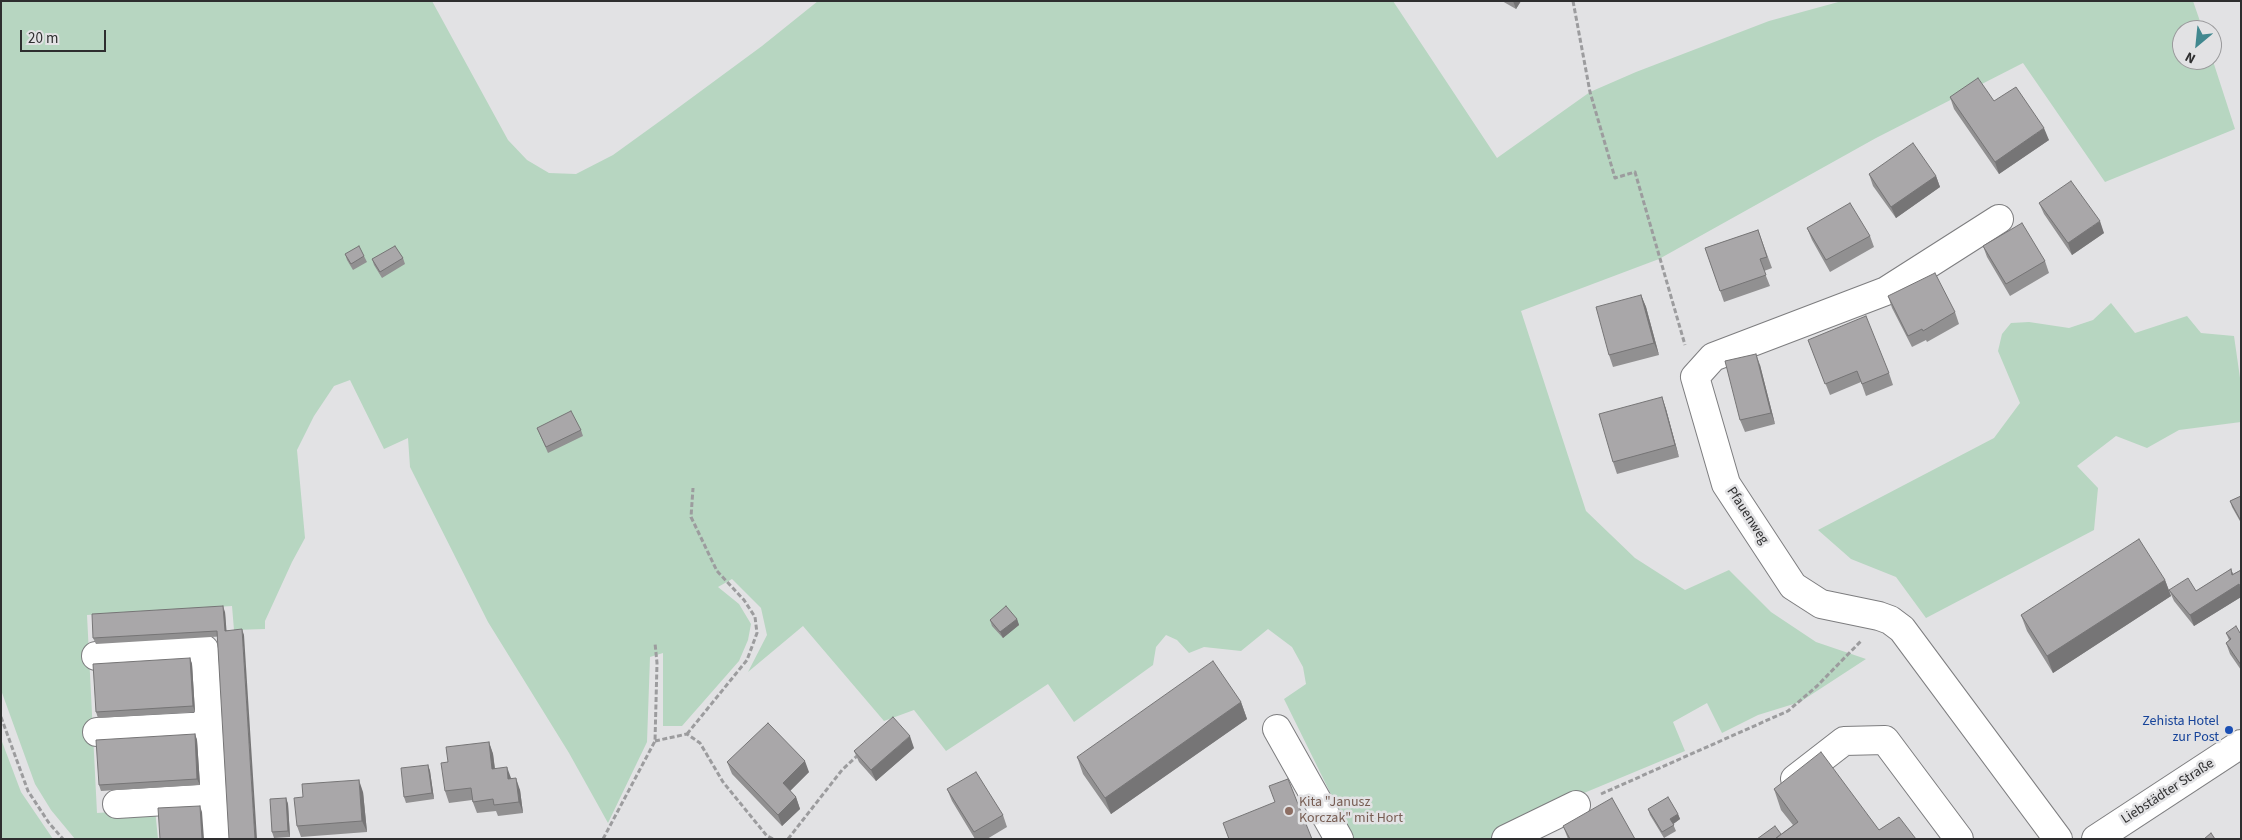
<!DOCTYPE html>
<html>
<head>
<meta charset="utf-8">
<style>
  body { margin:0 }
  #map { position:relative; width:2242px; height:840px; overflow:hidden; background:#e2e2e4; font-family:"Source Sans 3",sans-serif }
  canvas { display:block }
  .frame { position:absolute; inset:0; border:2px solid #2e2e2f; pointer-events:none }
  .north { position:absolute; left:2172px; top:20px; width:50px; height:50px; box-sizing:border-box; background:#e2e2e4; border:1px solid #9a9a9c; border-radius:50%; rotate:208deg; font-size:14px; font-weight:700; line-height:20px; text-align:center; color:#2e2e2f }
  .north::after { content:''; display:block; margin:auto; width:18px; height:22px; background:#41888f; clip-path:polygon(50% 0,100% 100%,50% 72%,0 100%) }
  .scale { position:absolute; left:20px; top:30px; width:86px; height:22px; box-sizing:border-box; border:2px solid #2e2e2f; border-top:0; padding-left:6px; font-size:15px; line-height:18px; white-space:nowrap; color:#2e2e2f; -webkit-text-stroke:4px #e2e2e4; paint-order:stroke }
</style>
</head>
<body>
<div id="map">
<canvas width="2242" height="840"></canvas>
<div class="frame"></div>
<div class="north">N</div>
<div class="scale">20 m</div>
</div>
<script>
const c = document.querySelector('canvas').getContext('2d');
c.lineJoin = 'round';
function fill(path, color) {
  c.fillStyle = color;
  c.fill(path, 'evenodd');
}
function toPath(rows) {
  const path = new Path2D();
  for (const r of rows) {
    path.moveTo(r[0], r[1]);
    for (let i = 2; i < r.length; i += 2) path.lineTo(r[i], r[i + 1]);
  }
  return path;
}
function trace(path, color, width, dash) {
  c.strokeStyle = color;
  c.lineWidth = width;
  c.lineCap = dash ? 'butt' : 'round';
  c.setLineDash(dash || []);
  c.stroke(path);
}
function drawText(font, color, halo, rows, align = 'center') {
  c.font = font + ' "Source Sans 3",sans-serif';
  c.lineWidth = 5;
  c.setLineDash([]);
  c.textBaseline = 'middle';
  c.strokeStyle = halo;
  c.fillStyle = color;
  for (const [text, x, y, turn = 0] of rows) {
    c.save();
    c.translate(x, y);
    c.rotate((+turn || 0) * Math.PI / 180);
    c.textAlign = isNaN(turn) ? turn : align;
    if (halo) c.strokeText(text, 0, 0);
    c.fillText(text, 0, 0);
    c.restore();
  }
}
fill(toPath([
  [1,1,432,1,508,140,527,160,549,173,576,174,613,155,667,116,762,46,818,1,1393,1,1497,158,1590,92,1636,72,1769,21,1842,1,2193,1,2203,30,2182,30,2182,60,2212,58,2235,129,2105,182,2023,63,1876,138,1659,259,1521,311,1586,511,1635,558,1685,590,1729,570,1771,612,1816,642,1866,659,1800,702,1758,715,1722,733,1707,703,1673,722,1685,751,1584,793,1491,839,1353,839,1284,699,1306,684,1303,667,1292,647,1268,629,1241,651,1204,647,1189,653,1177,640,1166,635,1156,647,1153,665,1074,722,1048,684,946,751,914,710,884,721,803,626,748,672,767,635,761,608,732,579,718,587,739,604,751,624,748,640,739,661,682,726,663,726,663,653,650,657,647,742,608,823,569,753,488,622,410,467,408,438,384,449,350,380,334,386,314,416,297,450,305,538,292,562,265,621,265,629,234,630,232,606,87,615,97,813,155,809,158,839,75,839,51,810,35,784,1,690],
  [2111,303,2135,333,2187,316,2201,333,2234,336,2241,385,2241,422,2179,430,2147,448,2116,436,2077,466,2098,488,2094,530,1926,618,1896,577,1851,559,1818,530,1994,438,2020,403,1998,351,2002,334,2011,323,2029,322,2069,328,2093,320],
  [1,739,21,792,53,839,1,839]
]), '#b7d6c1');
const minor = toPath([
  [1999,219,1886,291,1713,357,1695,377,1726,484,1793,586,1821,604,1879,616,1890,620,1902,629,2058,839],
  [96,656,204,649,217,839],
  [1277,729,1339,839],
  [97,732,210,726],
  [1795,779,1844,741,1885,740,1959,839],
  [117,804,214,798],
  [1506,839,1576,805]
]);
const major = toPath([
  [2096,839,2241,744]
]);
trace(minor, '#7d7d7f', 30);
trace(major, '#7d7d7f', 30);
trace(toPath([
  [1573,1,1590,92,1615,178,1635,172,1685,345],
  [1,717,28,791,49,823,63,839],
  [687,734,747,660,757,633,755,617,744,600,717,571,691,517,693,488],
  [655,741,687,734,700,743,723,782,767,836,773,839],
  [1601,794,1788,711,1817,686,1861,641],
  [603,839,655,741,657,663,655,643],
  [788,839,842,770,858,755]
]), '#9c9c9e', 3, [5, 2.5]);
trace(minor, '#fff', 28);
trace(major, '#fff', 28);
fill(toPath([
  [1502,1,1521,1,1516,9],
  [1950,97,2049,140,1999,174,1954,109],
  [1869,174,1936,176,1940,187,1896,218,1873,186],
  [2039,203,2104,233,2072,255,2044,214],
  [1807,228,1870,236,1874,247,1830,272,1812,240],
  [1758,230,1772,268,1764,271,1770,286,1724,302,1705,248],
  [1983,246,2045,261,2049,273,2010,296,1987,257],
  [345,254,364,256,367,262,353,270,347,260],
  [403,258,405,264,382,278,374,265,372,259],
  [1641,295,1646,307,1659,355,1613,367,1609,355],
  [1888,296,1955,312,1959,324,1927,342,1926,340,1912,347,1892,308],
  [1808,340,1889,373,1893,385,1866,396,1861,382,1830,395],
  [1760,365,1775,424,1745,432,1740,420],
  [1662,397,1666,409,1679,457,1617,474,1613,462],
  [537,428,581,430,583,436,548,453],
  [2241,496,2241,523,2232,507,2230,501],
  [2231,569,2233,574,2241,570,2241,597,2194,626,2174,601,2169,590,2196,591],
  [2165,580,2171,596,2053,673,2027,631,2021,615],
  [225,612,226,630,244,635,96,644,93,638],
  [1017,619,1019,625,1003,638,992,626,990,620],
  [2241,632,2241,670,2230,654,2226,643,2229,640,2226,633],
  [190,658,192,664,195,712,98,718,96,712],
  [1241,702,1247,719,1111,814,1083,774,1077,757],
  [195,734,197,740,200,785,101,791,99,785],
  [489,742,493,754,495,768,511,779,520,790,523,813,498,816,496,811,477,813,472,800,449,803,445,791,448,762],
  [914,748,876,781,859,762,854,751],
  [727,762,809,772,790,791,796,797,800,809,782,826,732,774],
  [428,765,430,771,434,799,406,803,404,797],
  [947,789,1003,815,1007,827,987,839,975,839,952,801],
  [1774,789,1879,830,1781,834,1793,825,1781,810],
  [363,792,367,832,301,837,297,826],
  [286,798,288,804,290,837,274,838,272,832],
  [1648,809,1678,814,1680,819,1673,824,1676,831,1664,838,1650,815],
  [1563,826,1635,839,1568,839]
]), '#919091');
fill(toPath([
  [1513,1,1521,1,1516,9],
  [2044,128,2049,140,1999,174,1995,162],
  [1936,176,1940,187,1896,218,1891,207],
  [2100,221,2104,233,2072,255,2068,243],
  [1641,295,1646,307,1659,355,1654,343],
  [1756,354,1760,365,1775,424,1771,413],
  [1662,397,1666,409,1679,457,1675,445],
  [2231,569,2235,580,2239,584,2241,590,2241,597,2194,626,2190,615,2232,575],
  [2165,580,2171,596,2053,673,2047,656],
  [223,606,225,612,227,636,225,631],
  [1017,619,1019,625,1003,638,1000,632],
  [242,629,244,635,257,839,255,839],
  [190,658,192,664,195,712,193,706],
  [1241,702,1247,719,1111,814,1105,798],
  [195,734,197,740,200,785,197,779],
  [910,736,914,748,876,781,871,770],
  [489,742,493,754,496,780,492,769],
  [805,761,809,772,787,794,783,783],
  [428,765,430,771,434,799,432,793],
  [507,767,511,778,512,791,508,779],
  [516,778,520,790,523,813,519,802],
  [359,780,363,792,367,832,362,821],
  [796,797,800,809,782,826,778,815],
  [286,798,288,804,290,837,288,831],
  [200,806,202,812,204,839,202,839],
  [1678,814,1680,819,1672,825,1670,819]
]), '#767576');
const building = toPath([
  [1978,78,1994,101,2016,87,2044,128,1995,162,1950,97,1978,78],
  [1913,143,1936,176,1891,207,1869,174,1913,143],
  [2071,181,2100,221,2068,243,2039,203,2071,181],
  [1850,203,1870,236,1826,260,1807,228,1850,203],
  [2022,223,2045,261,2006,284,1983,246,2022,223],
  [1758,230,1767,257,1760,259,1766,275,1720,291,1705,248,1758,230],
  [359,246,364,256,351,264,345,254,359,246],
  [395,246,403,258,380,272,372,259,395,246],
  [1935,273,1955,312,1923,331,1922,329,1908,336,1888,296,1935,273],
  [1641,295,1654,343,1609,355,1596,307,1641,295],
  [1866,316,1889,373,1862,384,1857,371,1825,384,1808,340,1866,316],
  [1756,354,1771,413,1740,420,1725,361,1756,354],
  [1662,397,1675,445,1613,462,1599,414,1662,397],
  [571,411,581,430,546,447,537,428,571,411],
  [2241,496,2241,521,2230,501,2241,496],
  [2139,539,2165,580,2047,656,2021,615,2139,539],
  [2231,569,2232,575,2241,570,2241,588,2239,584,2190,615,2169,590,2188,578,2196,591,2231,569],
  [223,606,225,631,242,629,255,839,229,839,217,631,93,638,92,614,223,606],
  [1006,606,1017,619,1000,632,990,620,1006,606],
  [2236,626,2240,633,2241,632,2241,665,2226,643,2231,639,2226,633,2236,626],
  [190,658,193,706,96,712,93,664,190,658],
  [1213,661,1241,702,1105,798,1077,757,1213,661],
  [893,717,910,736,871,770,854,751,893,717],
  [768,723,805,761,783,783,796,797,778,815,727,762,768,723],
  [195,734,197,779,99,785,96,740,195,734],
  [489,742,492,769,507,767,508,779,516,778,519,802,494,805,493,799,473,802,471,788,445,791,441,763,448,762,446,747,489,742],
  [1821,752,1879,830,1899,817,1916,839,1775,839,1798,822,1774,789,1821,752],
  [428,765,432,793,404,797,401,768,428,765],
  [976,772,1003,815,974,832,947,789,976,772],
  [1288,779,1312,839,1229,839,1223,823,1275,802,1269,786,1288,779],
  [359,780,362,821,297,826,294,798,303,797,302,784,359,780],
  [1668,797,1678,814,1670,819,1674,825,1662,832,1648,809,1668,797],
  [286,798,288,831,272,832,270,799,286,798],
  [1612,798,1635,839,1570,839,1563,826,1612,798],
  [200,806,202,839,160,839,158,808,200,806],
  [1775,826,1781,834,1775,839,1757,839,1775,826],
  [2211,833,2215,839,2204,839,2211,833]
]);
fill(building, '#a9a7a9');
trace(building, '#767576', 1);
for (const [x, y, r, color] of [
  [2229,730,5,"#1a4fb4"],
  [1289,811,5,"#8d6e63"]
]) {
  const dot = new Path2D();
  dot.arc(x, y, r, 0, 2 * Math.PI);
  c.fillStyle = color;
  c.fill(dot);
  trace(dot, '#e2e2e4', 2);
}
drawText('14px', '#2e2e2f', '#e2e2e4', [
  ["Pfauenweg",1747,516,57],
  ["Liebstädter Straße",2168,792,-33]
]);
drawText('14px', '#164399', '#e2e2e4', [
  ["Zehista Hotel",2219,722],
  ["zur Post",2219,738]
], 'right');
drawText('14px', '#785e54', '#e2e2e4', [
  ["Kita \"Janusz",1299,803],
  ["Korczak\" mit Hort",1299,819]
], 'left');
</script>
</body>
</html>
